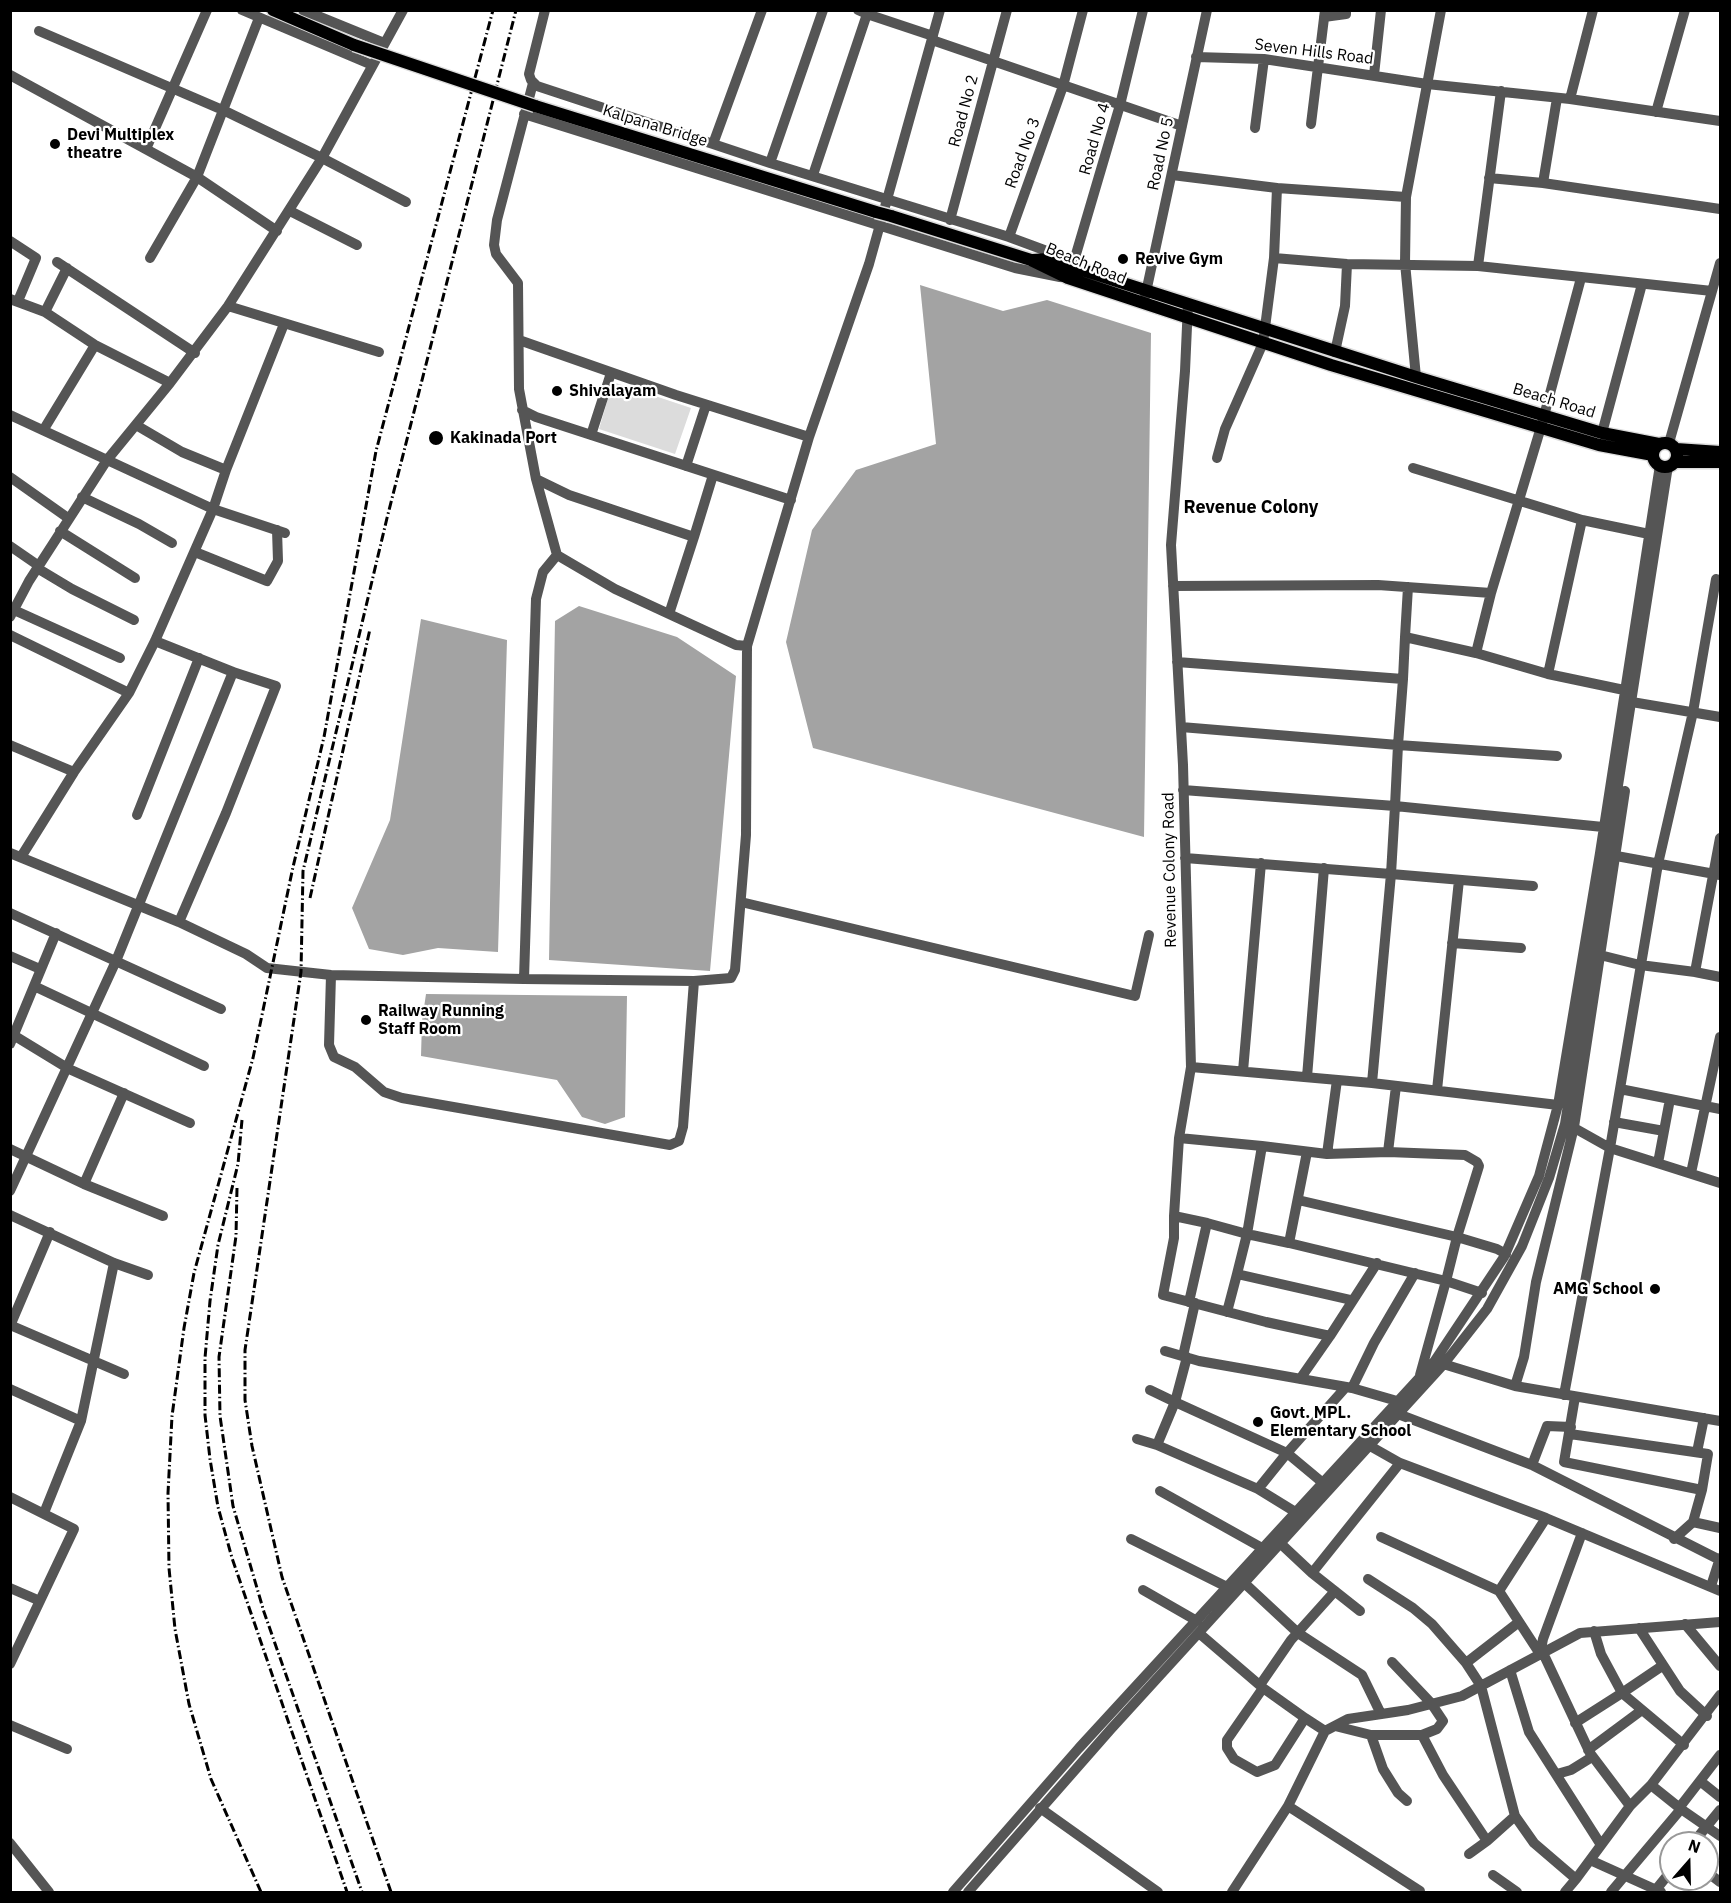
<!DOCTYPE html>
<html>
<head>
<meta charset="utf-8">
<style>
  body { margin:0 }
  #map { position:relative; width:1731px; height:1903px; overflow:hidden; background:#fff; font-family:"IBM Plex Sans",sans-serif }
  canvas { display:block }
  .frame { position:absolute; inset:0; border:12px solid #000; pointer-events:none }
  .north { position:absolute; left:1659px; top:1831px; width:60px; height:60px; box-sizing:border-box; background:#fff; border:2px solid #999; border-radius:50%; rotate:20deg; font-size:16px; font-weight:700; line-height:24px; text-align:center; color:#000 }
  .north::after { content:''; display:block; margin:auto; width:21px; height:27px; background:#000; clip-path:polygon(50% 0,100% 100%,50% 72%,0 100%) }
</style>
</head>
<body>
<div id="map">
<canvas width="1731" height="1903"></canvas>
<div class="frame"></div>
<div class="north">N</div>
</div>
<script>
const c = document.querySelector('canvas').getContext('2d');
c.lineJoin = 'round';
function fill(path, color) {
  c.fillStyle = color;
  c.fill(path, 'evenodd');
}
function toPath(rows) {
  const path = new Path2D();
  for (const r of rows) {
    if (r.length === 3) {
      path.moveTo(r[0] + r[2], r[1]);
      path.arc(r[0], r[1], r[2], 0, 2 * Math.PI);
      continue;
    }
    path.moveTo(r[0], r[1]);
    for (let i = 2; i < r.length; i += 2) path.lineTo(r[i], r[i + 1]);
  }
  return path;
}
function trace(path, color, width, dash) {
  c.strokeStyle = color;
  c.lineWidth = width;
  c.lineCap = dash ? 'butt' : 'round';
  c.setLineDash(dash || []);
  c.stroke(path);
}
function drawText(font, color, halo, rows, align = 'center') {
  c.font = font + ' "IBM Plex Sans",sans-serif';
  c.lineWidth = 4.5;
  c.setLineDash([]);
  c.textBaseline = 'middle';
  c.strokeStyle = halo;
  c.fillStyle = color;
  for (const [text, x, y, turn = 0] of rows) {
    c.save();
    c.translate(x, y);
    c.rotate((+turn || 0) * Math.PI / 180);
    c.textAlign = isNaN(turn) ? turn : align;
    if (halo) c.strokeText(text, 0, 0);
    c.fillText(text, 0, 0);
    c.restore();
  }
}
fill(toPath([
  [613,382,691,408,675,454,599,429]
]), '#dcdcdc');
fill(toPath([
  [920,285,1003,311,1047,300,1151,333,1144,837,813,748,786,642,812,530,856,470,936,444],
  [579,606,677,637,736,676,710,971,549,960,555,621],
  [421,619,507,640,498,952,438,948,403,955,369,949,352,908,390,820],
  [426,994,627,996,625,1117,605,1124,582,1117,557,1080,421,1056,422,1021]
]), '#a3a3a3');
const major = toPath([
  [273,10,354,45],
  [535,106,876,212],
  [891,216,1031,260,1068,278,1331,365,1599,445,1653,455],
  [1033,260,1048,259,1416,377,1602,433,1659,444],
  [1665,455,12],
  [1676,449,1720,452],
  [1675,462,1720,462]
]);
trace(major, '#dbdbdb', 15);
trace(toPath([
  [242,10,372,65],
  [303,10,384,43],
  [545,10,529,74,531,80,537,86,713,144],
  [762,10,713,144,770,163],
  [823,10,770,163,1009,237],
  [867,14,933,36],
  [1324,17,1346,14,1346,10],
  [39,31,225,111,322,158,403,10],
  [932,40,1182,126],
  [1196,57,1264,59,1427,84,1570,99,1593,10],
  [10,75,197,177,259,18],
  [1374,75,1381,10],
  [533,83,497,220,494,245,496,254,518,283,519,389,536,479,557,555,615,589,736,645,747,646,809,437,869,264,940,10],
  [1570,99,1720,121],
  [1656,112,1685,10],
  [524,114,1015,268,1060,277],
  [1311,124,1325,10],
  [1255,128,1264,59],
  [146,149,207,10],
  [813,175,867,14,858,10],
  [1172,175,1277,188,1274,258,1263,343,1225,429,1217,458],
  [1489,178,1543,183,1557,98],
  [1543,183,1720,209],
  [1277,188,1406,197,1405,263,1416,377],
  [1406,197,1441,10],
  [290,211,357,245],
  [950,220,1007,10],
  [10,241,36,258,18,301],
  [150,258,197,177,277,231],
  [1274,258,1347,264,1478,266,1501,91],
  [1074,261,1009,237,1063,86,1083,10],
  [57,262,195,353],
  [1077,264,1074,261,1120,105,1143,10],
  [1478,266,1712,291],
  [1145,297,1207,10],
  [10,299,45,312,95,345,170,383,228,306,322,158,406,202],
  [1188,304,1185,371,1171,545,1183,765,1191,1067,1372,1083,1558,1105],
  [228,306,379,352],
  [45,312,67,268],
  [519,340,676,395,809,437],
  [1335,352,1345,306,1347,264],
  [522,410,536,417,791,500],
  [10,415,213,509,226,470],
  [136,425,182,452,226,470,284,324],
  [44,429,95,345],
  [1602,433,1642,284],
  [591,435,611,373],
  [1669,443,1720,263],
  [686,466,706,405],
  [1413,468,1582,520,1649,534],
  [10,477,68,518],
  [536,479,569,495,694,537,669,614],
  [82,497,139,524,172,543],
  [1582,520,1548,674,1624,690],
  [60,531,135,578],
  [694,537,713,475],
  [10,546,39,566],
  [195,552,267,581,278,561,277,530],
  [37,568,72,589,134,620],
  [1173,586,1378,585,1491,593,1541,427,1581,278],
  [1408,587,1405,637,1476,653,1491,593],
  [14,610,120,658],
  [10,617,29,581,107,460,170,383],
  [10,635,129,693,155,641,213,509,285,533],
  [155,641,233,672,276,686,226,813,179,922],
  [1476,653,1548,674],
  [1177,662,1403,679,1405,637],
  [1403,679,1398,745,1557,756],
  [1626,701,1720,717],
  [1181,727,1398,745,1395,806,1183,790],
  [10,745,74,772],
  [137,815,199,658],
  [1720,838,1695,972,1720,977],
  [10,853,179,922,246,954,267,968,331,975,524,979,694,981,731,978,735,970,746,835,747,646],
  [1611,855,1720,875],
  [21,857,74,772,129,693],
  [1185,858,1391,874,1395,806,1603,827],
  [741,902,1135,996,1149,935],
  [10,913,221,1009],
  [1452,943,1521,948],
  [1596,954,1640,965,1695,972],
  [10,956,40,969],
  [331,975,329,1045,334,1057,355,1067,384,1092,402,1098,670,1145,679,1141,683,1127,694,981],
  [524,979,536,599,543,572,557,555],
  [34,986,204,1066],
  [10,1033,69,1069,190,1123],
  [10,1044,56,933],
  [1191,1067,1179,1138,1174,1216,1207,1223],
  [1243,1071,1261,863],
  [1307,1077,1324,868],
  [1372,1083,1391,874,1533,886],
  [1620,1089,1720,1109],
  [1437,1090,1459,880],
  [1614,1122,1664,1131],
  [1569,1125,1610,1148,1658,864,1693,712,1716,579,1720,580],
  [1179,1138,1262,1146],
  [10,1149,84,1184,163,1216],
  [1388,1152,1465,1155,1477,1162,1479,1166,1457,1237,1497,1249,1506,1254],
  [1327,1154,1388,1152,1396,1086],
  [1658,1163,1670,1099],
  [1691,1173,1720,1037],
  [84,1184,124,1093],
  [10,1191,116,961,233,672],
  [1298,1200,1457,1237,1446,1281,1289,1243,1307,1152],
  [10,1215,114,1263,148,1275],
  [1174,1216,1174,1238,1163,1295,1266,1322,1330,1336,1377,1263],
  [1237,1274,1247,1234,1289,1243],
  [1189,1302,1207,1223,1247,1234,1262,1146,1327,1154,1337,1080],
  [1227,1312,1237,1274,1351,1300],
  [10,1325,124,1374],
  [10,1326,50,1232],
  [1165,1351,1199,1361,1352,1388],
  [1183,1356,1195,1303],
  [1187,1357,1175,1402,1287,1453,1346,1387],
  [1440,1363,1515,1386,1720,1421],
  [1420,1375,1446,1281,1482,1293],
  [1300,1379,1330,1336],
  [1515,1386,1524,1357,1536,1282,1574,1127,1625,791],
  [10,1389,81,1421],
  [1150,1390,1175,1402,1157,1445,1258,1489,1287,1453,1323,1483],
  [1564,1395,1610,1148,1720,1183],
  [1397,1401,1352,1388,1374,1343,1415,1273],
  [1398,1414,1532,1465,1720,1560],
  [1570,1434,1708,1454,1702,1490,1564,1462,1575,1397],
  [1137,1439,1157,1445],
  [1370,1446,1400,1463,1546,1518,1720,1591],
  [1697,1452,1704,1418],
  [1532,1465,1547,1426,1571,1427],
  [1258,1489,1297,1513],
  [1702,1490,1693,1522,1720,1528],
  [1160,1491,1264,1549],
  [10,1497,74,1529,10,1664],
  [44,1513,81,1421,114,1263],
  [1381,1537,1499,1591],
  [1131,1539,1227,1587],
  [1674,1539,1693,1522],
  [1280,1543,1312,1573,1360,1611],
  [1312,1573,1400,1463],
  [1240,1579,1298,1633,1362,1675,1381,1714],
  [1368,1579,1413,1608,1432,1624,1466,1663],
  [1711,1586,1720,1558],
  [10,1588,40,1601],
  [1143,1590,1197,1621],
  [1685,1624,1720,1666],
  [1639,1628,1680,1691,1707,1716],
  [1200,1634,1263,1688,1227,1740,1227,1748,1234,1759,1257,1772,1275,1765,1305,1718,1263,1688],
  [1540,1654,1499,1591,1546,1518],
  [1540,1654,1543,1639,1582,1533],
  [1662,1666,1622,1693,1684,1745],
  [1510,1670,1529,1732,1601,1845],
  [1260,1685,1291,1640,1335,1591],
  [1305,1718,1325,1731,1348,1719,1408,1710,1462,1696,1580,1633,1720,1622],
  [1575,1723,1622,1693,1601,1654,1594,1631],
  [10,1725,67,1749],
  [1335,1726,1371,1735,1383,1769,1398,1793,1407,1801],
  [1371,1735,1422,1735,1437,1729,1443,1721,1431,1703,1392,1662],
  [1422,1735,1443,1775,1487,1841,1469,1854],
  [1588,1750,1642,1710],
  [1557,1774,1571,1770,1592,1757],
  [1700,1781,1720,1797],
  [1651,1785,1720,1695],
  [1288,1806,1420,1891],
  [1630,1806,1651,1785,1681,1809],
  [1040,1808,1158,1892],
  [1679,1808,1720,1755],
  [1515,1816,1534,1843,1576,1879,1630,1806,1590,1753,1543,1653],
  [1487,1841,1515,1816,1481,1686,1466,1663,1519,1622],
  [10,1843,49,1892],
  [1693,1843,1720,1810],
  [1590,1860,1661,1892],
  [1707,1872,1720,1882],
  [1493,1875,1517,1892],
  [953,1892,1079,1748,1434,1362,1504,1257,1539,1176,1558,1105,1600,853,1660,465],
  [968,1892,1111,1729,1443,1365,1487,1309,1522,1246,1549,1178,1565,1124,1668,466],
  [1232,1892,1288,1806,1325,1731],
  [1565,1892,1576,1879],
  [1611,1892,1681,1809,1720,1836],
  [1654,1892,1671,1871]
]), '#555', 10);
trace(major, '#000', 12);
trace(toPath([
  [310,898,370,629],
  [242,1120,238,1164,218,1245,210,1301,205,1358,205,1415,210,1459,218,1507,232,1558,347,1892],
  [237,1188,236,1236,219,1357,220,1416,233,1506,264,1612,362,1892],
  [261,1892,211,1779,189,1704,175,1629,169,1568,168,1493,172,1416,184,1328,194,1273,253,1058,293,867,324,737,376,451,493,10],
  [391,1892,282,1577,252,1446,245,1400,245,1350,301,972,303,871,387,518,516,10]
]), '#000', 3, [9, 3, 1.5, 3]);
const majorBridge = toPath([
  [354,45,535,106],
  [876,212,891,216]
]);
trace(majorBridge, '#dbdbdb', 15, []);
trace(majorBridge, '#000', 12);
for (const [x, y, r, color] of [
  [55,144,6,"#000"],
  [1123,259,6,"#000"],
  [557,391,6,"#000"],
  [436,438,8,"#000"],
  [366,1020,6,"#000"],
  [1655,1289,6,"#000"],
  [1258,1422,6,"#000"]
]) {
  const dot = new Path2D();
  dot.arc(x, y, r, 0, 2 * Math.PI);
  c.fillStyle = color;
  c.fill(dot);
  trace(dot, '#fff', 2);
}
drawText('16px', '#000', '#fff', [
  ["Seven Hills Road",1314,52,7],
  ["Road No 2",964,111,-75],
  ["Kalpana Bridge",655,126,17],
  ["Road No 4",1095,139,-74],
  ["Road No 3",1023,153,-70],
  ["Road No 5",1161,154,-78],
  ["Beach Road",1086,264,22],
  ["Beach Road",1554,401,17],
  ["Revenue Colony Road",1170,870,-91]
]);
drawText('bold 16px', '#000', '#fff', [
  ["Devi Multiplex",67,135],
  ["theatre",67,153],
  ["Revive Gym",1135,259],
  ["Shivalayam",569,391],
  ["Kakinada Port",450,438],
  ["Railway Running",378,1011],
  ["Staff Room",378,1029],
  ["AMG School",1643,1289,"right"],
  ["Govt. MPL.",1270,1413],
  ["Elementary School",1270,1431]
], 'left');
drawText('bold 18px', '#000', '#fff', [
  ["Revenue Colony",1251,508]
]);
</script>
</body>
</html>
